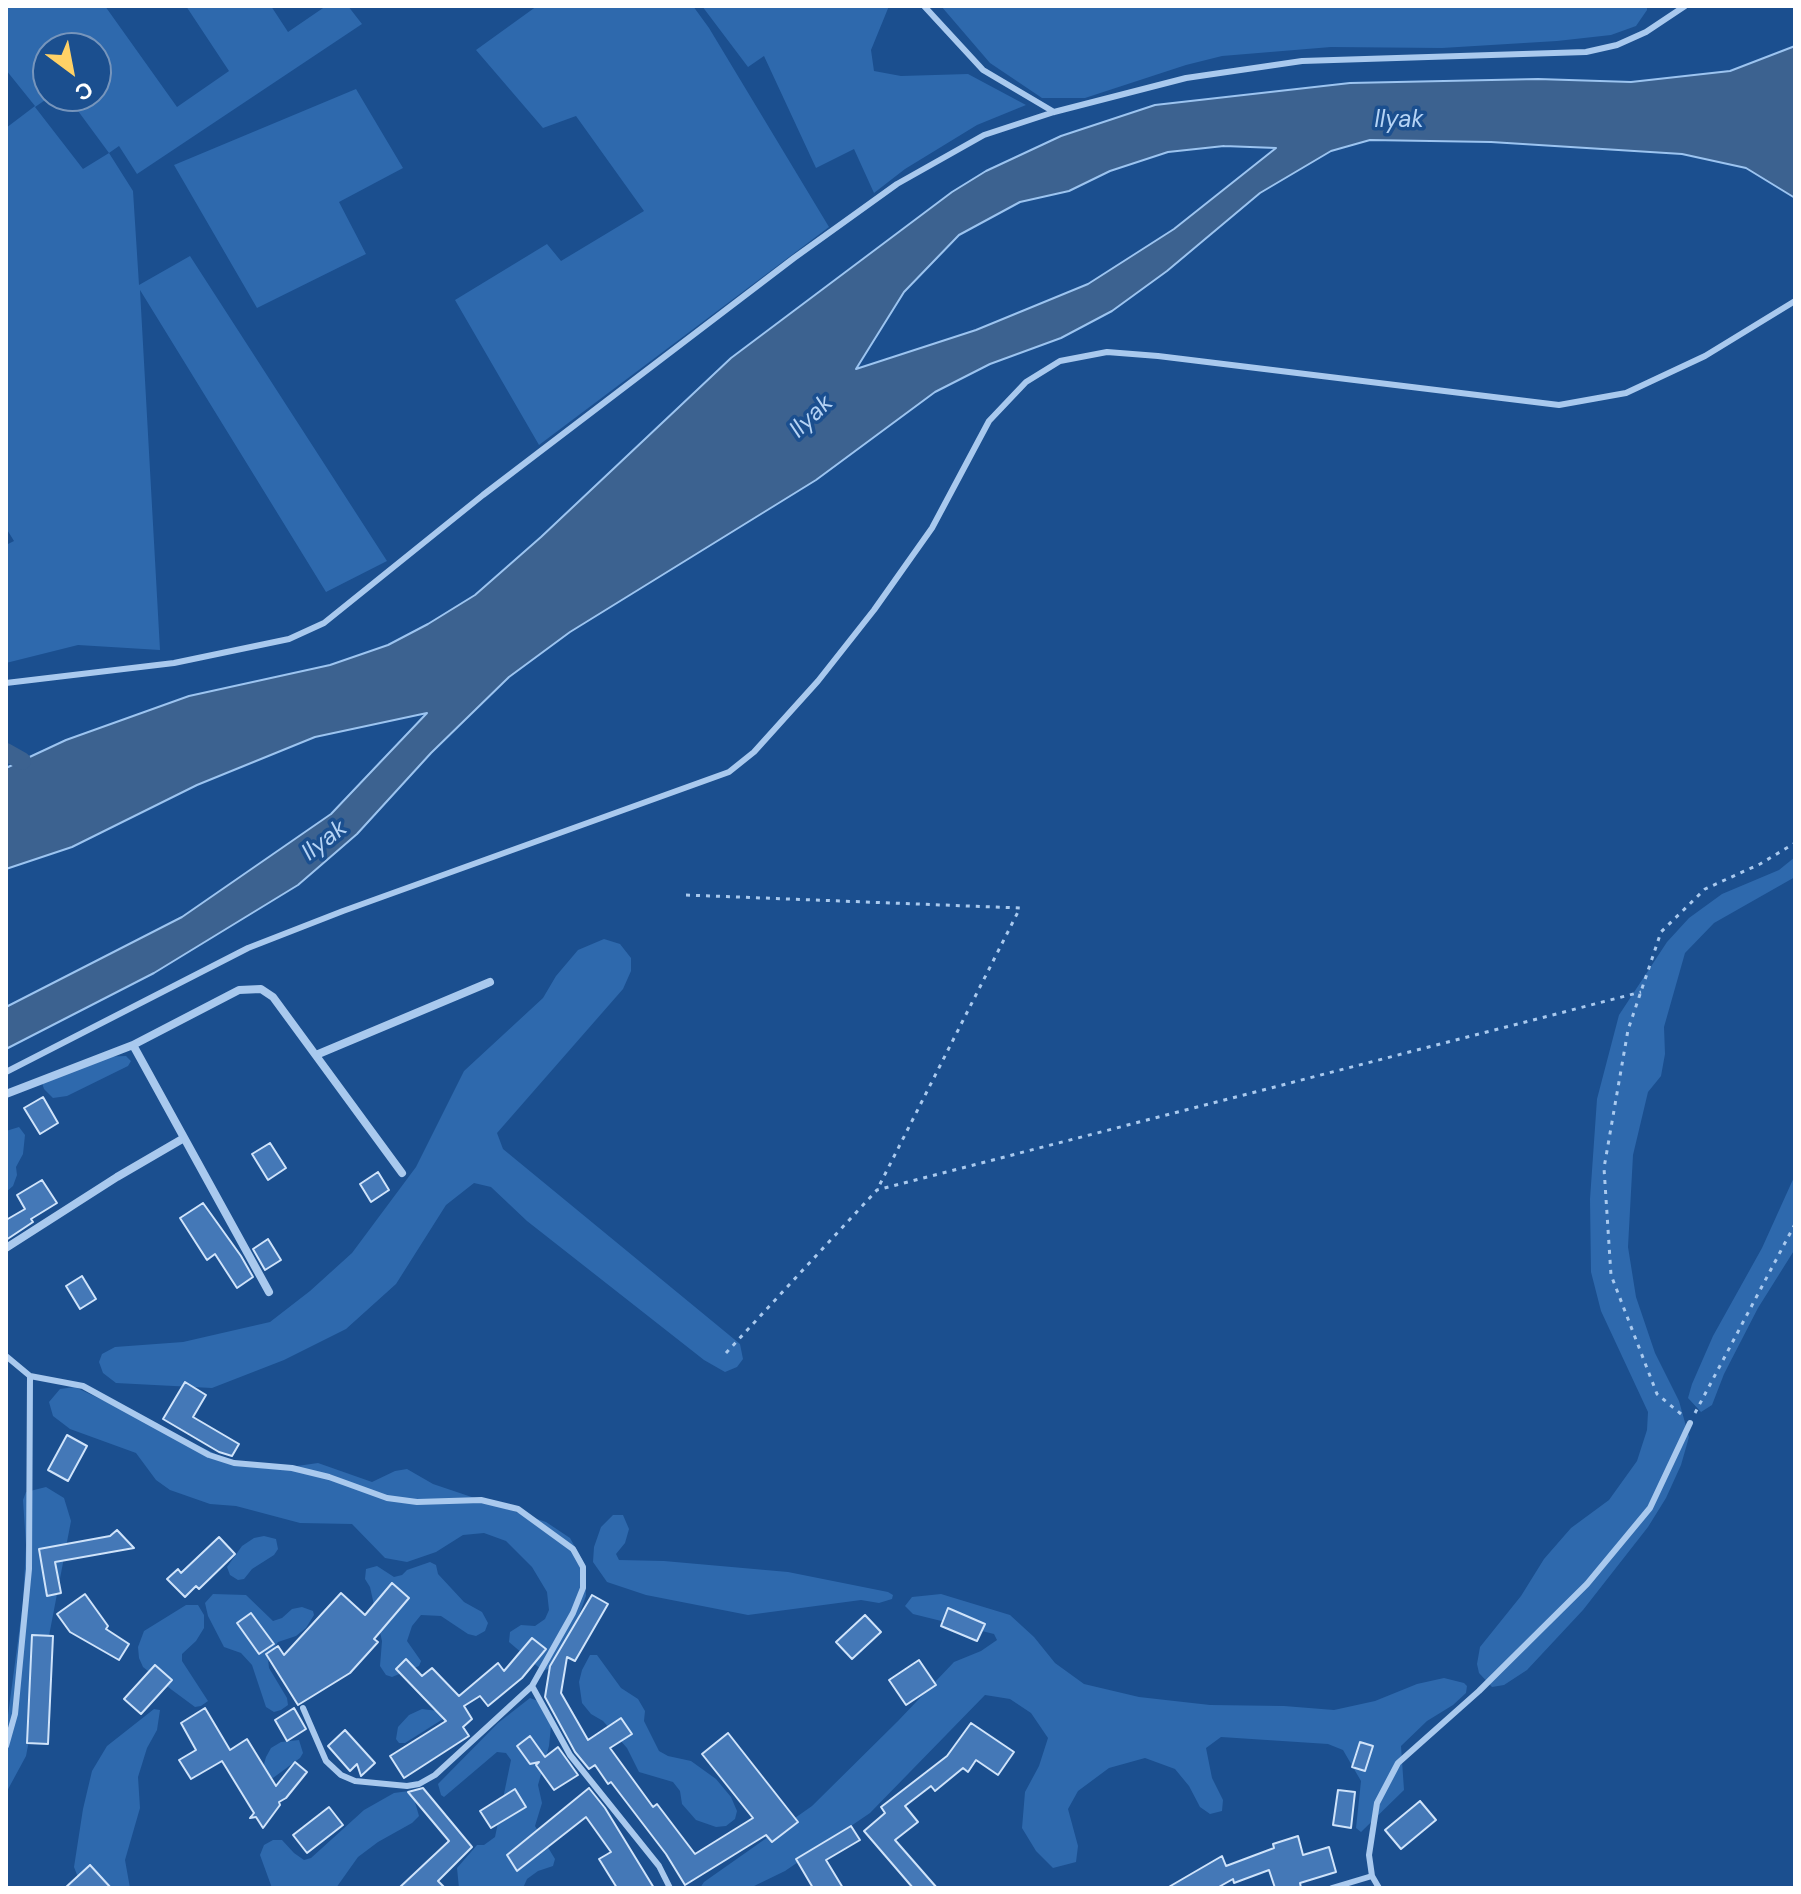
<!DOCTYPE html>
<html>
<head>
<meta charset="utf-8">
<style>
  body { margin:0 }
  #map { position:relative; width:1801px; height:1894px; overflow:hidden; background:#1b4f8f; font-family:"DM Sans",sans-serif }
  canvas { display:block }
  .frame { position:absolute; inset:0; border:8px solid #fff; pointer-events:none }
  .north { position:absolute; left:32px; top:32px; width:80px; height:80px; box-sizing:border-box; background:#1b4f8f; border:2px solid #7695bc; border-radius:50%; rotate:148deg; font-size:22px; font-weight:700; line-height:32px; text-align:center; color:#fff }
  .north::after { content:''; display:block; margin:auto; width:28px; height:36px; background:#ffd166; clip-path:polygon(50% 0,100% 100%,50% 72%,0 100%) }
</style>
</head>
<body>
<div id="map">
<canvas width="1801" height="1894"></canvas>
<div class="frame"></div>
<div class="north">С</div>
</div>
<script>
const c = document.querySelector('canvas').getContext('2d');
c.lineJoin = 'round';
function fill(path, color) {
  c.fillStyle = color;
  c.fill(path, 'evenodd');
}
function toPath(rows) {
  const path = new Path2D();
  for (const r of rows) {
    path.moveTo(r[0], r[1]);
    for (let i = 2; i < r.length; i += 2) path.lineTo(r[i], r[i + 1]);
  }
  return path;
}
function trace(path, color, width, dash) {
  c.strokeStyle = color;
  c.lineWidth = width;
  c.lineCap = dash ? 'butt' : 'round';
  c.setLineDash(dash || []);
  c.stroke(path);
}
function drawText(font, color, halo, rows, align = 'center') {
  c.font = font + ' "DM Sans",sans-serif';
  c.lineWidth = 7;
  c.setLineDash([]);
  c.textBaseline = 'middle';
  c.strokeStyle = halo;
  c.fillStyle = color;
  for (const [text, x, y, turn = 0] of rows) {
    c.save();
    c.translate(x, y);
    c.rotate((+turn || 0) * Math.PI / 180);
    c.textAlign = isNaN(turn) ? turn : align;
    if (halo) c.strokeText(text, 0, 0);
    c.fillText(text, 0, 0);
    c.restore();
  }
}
fill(toPath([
  [6,6,105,6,177,107,229,71,186,6,271,6,288,32,326,6,348,6,362,24,137,174,119,146,109,153,133,191,139,285,190,256,387,561,326,592,140,290,160,650,78,645,6,663,6,545,14,541,6,528,6,128,35,106,6,70],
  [48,48,96,48,96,96,67,96,109,153,83,169,35,107,51,96,48,96],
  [537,6,693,6,709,28,829,227,539,445,455,300,547,244,561,261,644,211,576,116,543,128,476,50],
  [702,6,889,6,871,50,874,71,901,76,968,74,1026,105,977,125,905,169,874,193,854,149,816,168,764,56,748,67],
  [941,6,1647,6,1647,10,1636,26,1611,35,1557,41,1442,48,1331,47,1222,56,1186,65,1085,98,1042,98,990,63],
  [356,89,403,168,339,202,366,254,257,308,174,165],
  [1795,857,1795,877,1714,923,1685,953,1664,1027,1665,1054,1661,1076,1648,1092,1633,1155,1628,1247,1636,1297,1655,1353,1679,1401,1689,1437,1681,1465,1666,1498,1648,1527,1583,1610,1527,1670,1504,1685,1492,1687,1479,1673,1477,1664,1480,1647,1521,1596,1544,1559,1571,1528,1609,1500,1637,1461,1647,1430,1648,1412,1601,1311,1591,1272,1590,1199,1597,1099,1619,1015,1667,942,1689,918,1722,894,1779,870],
  [604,939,620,944,631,958,631,971,623,989,497,1133,503,1149,740,1344,743,1359,737,1367,725,1372,704,1360,527,1221,491,1187,474,1183,446,1205,396,1284,346,1329,284,1360,212,1388,116,1383,103,1373,99,1362,102,1354,115,1347,183,1342,270,1322,310,1291,352,1253,416,1167,464,1071,543,998,556,976,578,950],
  [126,1056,131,1061,128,1066,67,1096,53,1098,44,1089,42,1083,99,1057],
  [19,1127,25,1135,23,1154,16,1167,17,1175,13,1186,6,1192,6,1131],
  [1795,1175,1795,1249,1758,1308,1724,1374,1712,1405,1701,1412,1688,1398,1692,1384,1713,1336,1762,1248],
  [75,1387,241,1466,276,1469,318,1463,372,1482,395,1471,407,1469,433,1484,546,1522,570,1538,585,1565,586,1596,563,1659,560,1664,543,1671,509,1642,510,1632,521,1625,535,1626,545,1619,549,1610,547,1592,532,1567,506,1541,484,1533,463,1535,436,1552,407,1562,385,1558,352,1524,300,1523,236,1506,210,1504,170,1490,156,1480,136,1453,70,1429,53,1416,49,1402,60,1389],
  [46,1487,64,1498,71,1521,26,1756,6,1793,6,1730,23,1603,26,1545,23,1500,26,1492],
  [613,1515,623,1515,629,1529,625,1543,616,1554,619,1560,664,1561,788,1572,888,1592,893,1595,892,1599,879,1603,861,1600,748,1615,646,1595,607,1582,593,1562,594,1547,601,1527],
  [264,1536,276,1539,278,1549,274,1555,252,1569,244,1579,238,1580,230,1575,227,1567,242,1546,254,1538],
  [430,1562,436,1565,438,1574,464,1602,482,1612,488,1623,485,1631,476,1636,468,1634,441,1616,421,1615,412,1626,407,1641,421,1661,419,1666,392,1677,386,1675,380,1666,382,1641,370,1587,365,1579,366,1569,377,1566,394,1577,402,1575,407,1570],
  [213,1594,246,1595,273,1621,282,1618,292,1609,302,1607,313,1611,314,1615,306,1628,296,1636,278,1642,268,1658,269,1668,287,1698,288,1705,281,1710,274,1712,266,1707,252,1665,241,1653,224,1647,208,1616,205,1603],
  [941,1594,1010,1615,1034,1637,1055,1663,1084,1684,1139,1697,1210,1705,1284,1706,1334,1710,1375,1701,1417,1684,1444,1678,1464,1683,1467,1686,1466,1693,1453,1705,1427,1721,1401,1746,1404,1790,1361,1832,1356,1828,1361,1781,1343,1750,1328,1744,1221,1737,1206,1748,1212,1778,1223,1800,1222,1811,1210,1814,1200,1807,1189,1786,1175,1769,1145,1758,1109,1768,1078,1791,1068,1809,1078,1846,1076,1862,1053,1868,1036,1851,1022,1828,1025,1792,1039,1766,1048,1738,1031,1713,1010,1699,985,1695,870,1813,785,1871,750,1888,700,1888,704,1882,812,1806,898,1721,954,1662,981,1651,997,1640,994,1634,913,1614,905,1606,912,1597],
  [186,1605,198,1605,204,1615,204,1628,196,1641,182,1654,182,1661,208,1701,201,1706,195,1707,172,1690,143,1667,139,1658,138,1647,144,1631],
  [590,1655,597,1655,621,1688,638,1699,645,1711,644,1721,659,1751,668,1756,691,1761,716,1779,731,1797,737,1811,735,1819,726,1826,716,1827,696,1820,682,1804,680,1791,673,1782,639,1772,627,1748,603,1721,591,1714,582,1703,579,1682,582,1670],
  [530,1698,538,1701,551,1726,549,1746,538,1785,542,1803,535,1826,555,1859,553,1866,538,1871,527,1879,523,1888,459,1888,457,1868,477,1845,484,1845,495,1837,511,1760,506,1753,497,1752,444,1797,441,1795,438,1784,498,1723],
  [154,1709,160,1710,157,1730,147,1748,138,1777,140,1808,125,1860,130,1888,82,1888,74,1867,83,1809,92,1771,107,1746],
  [422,1709,438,1711,443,1719,405,1743,399,1743,396,1739,398,1727,409,1715],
  [299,1740,303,1753,300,1758,273,1778,265,1776,262,1771,266,1757,271,1748,281,1742],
  [409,1791,413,1795,419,1816,412,1823,378,1842,358,1857,336,1888,272,1888,260,1855,264,1845,273,1840,282,1840,294,1853,304,1860,311,1858,364,1810,394,1793]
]), '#2e69ad');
const water = toPath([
  [1795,46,1795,198,1746,168,1682,154,1491,142,1370,140,1331,151,1260,193,1167,271,1112,311,1061,338,990,364,935,392,816,480,570,632,509,677,431,753,357,834,298,885,154,973,6,1049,6,1007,182,917,331,814,427,713,315,737,197,785,72,847,6,869,6,768,66,740,189,696,330,665,388,645,428,624,475,595,541,537,731,358,952,192,986,171,1061,136,1155,105,1350,83,1538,79,1631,82,1730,71,1795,46],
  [1224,146,1276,148,1174,229,1088,284,976,330,856,369,904,292,959,235,1020,202,1069,191,1110,171,1168,152,1224,146]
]);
fill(water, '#3c6290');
trace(water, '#9cc4f0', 2);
trace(toPath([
  [6,752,22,761]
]), '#3c6290', 18);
const building = toPath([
  [43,1097,58,1123,40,1134,24,1108,43,1097],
  [270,1143,286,1168,268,1180,252,1154,270,1143],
  [378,1172,389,1190,371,1202,360,1184,378,1172],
  [42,1180,57,1203,31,1219,33,1222,6,1240,6,1220,25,1209,17,1195,42,1180],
  [203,1203,241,1256,253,1277,237,1288,215,1254,207,1260,180,1218,203,1203],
  [268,1239,281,1260,265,1270,253,1249,268,1239],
  [82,1276,96,1299,80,1309,66,1286,82,1276],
  [185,1382,206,1395,193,1417,239,1444,232,1456,219,1452,163,1419,185,1382],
  [67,1435,87,1446,68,1481,48,1470,67,1435],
  [117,1530,134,1548,55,1562,61,1593,47,1596,39,1549,110,1536,117,1530],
  [219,1537,235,1554,199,1589,196,1586,185,1597,167,1579,178,1569,181,1573,219,1537],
  [392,1583,409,1598,374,1639,378,1642,350,1673,298,1705,266,1654,278,1646,284,1655,341,1593,365,1615,392,1583],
  [85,1594,108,1626,106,1629,129,1644,119,1660,70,1632,57,1614,85,1594],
  [592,1595,608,1604,575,1661,567,1657,561,1693,588,1740,621,1718,632,1734,610,1748,653,1807,657,1804,695,1854,753,1818,702,1754,728,1733,798,1822,772,1842,766,1835,685,1885,666,1854,611,1782,608,1784,595,1765,589,1769,575,1752,545,1697,550,1666,592,1595],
  [948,1608,985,1624,977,1641,941,1626,948,1608],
  [251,1613,274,1644,259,1654,237,1623,251,1613],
  [865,1615,881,1632,852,1659,836,1642,865,1615],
  [32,1635,53,1636,48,1744,27,1743,32,1635],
  [532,1638,546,1649,522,1678,488,1706,480,1696,464,1706,472,1719,463,1727,469,1736,404,1778,390,1756,446,1721,396,1669,406,1659,422,1676,432,1668,459,1696,498,1663,504,1671,532,1638],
  [919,1660,936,1685,906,1705,889,1680,919,1660],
  [155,1665,172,1680,141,1714,124,1699,155,1665],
  [205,1708,230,1750,247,1739,276,1786,295,1762,307,1772,286,1798,279,1802,280,1805,263,1828,256,1817,250,1818,254,1813,222,1761,191,1779,179,1760,196,1750,181,1723,205,1708],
  [294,1708,306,1729,287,1741,275,1720,294,1708],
  [971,1723,1014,1752,998,1775,976,1760,968,1772,963,1768,935,1791,931,1786,905,1806,918,1822,895,1840,937,1888,913,1888,864,1831,885,1813,881,1807,947,1756,971,1723],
  [345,1730,375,1763,361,1776,357,1764,350,1771,328,1746,345,1730],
  [530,1736,545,1757,558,1747,578,1775,554,1790,536,1765,539,1762,530,1764,517,1746,530,1736],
  [1360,1742,1373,1746,1365,1771,1352,1767,1360,1742],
  [423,1788,472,1847,438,1881,445,1888,399,1888,449,1841,408,1792,423,1788],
  [589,1788,605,1808,654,1888,617,1888,599,1859,611,1852,586,1817,517,1871,507,1855,589,1788],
  [515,1789,526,1807,491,1828,480,1811,515,1789],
  [1338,1790,1355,1792,1351,1828,1333,1825,1338,1790],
  [1420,1801,1436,1820,1401,1849,1385,1830,1420,1801],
  [329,1807,343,1825,307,1853,293,1835,329,1807],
  [851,1826,860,1840,826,1860,843,1888,813,1888,796,1859,851,1826],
  [1298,1836,1303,1855,1329,1847,1336,1872,1300,1883,1301,1888,1275,1888,1269,1870,1234,1883,1233,1879,1217,1888,1167,1888,1222,1856,1226,1866,1274,1848,1273,1844,1298,1836],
  [90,1865,111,1888,65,1888,90,1865]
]);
fill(building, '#4478b7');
trace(building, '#cfe3fa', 2);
trace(toPath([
  [686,895,1020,908,877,1190],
  [726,1353,877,1190,1641,992],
  [1695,1413,1795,1224],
  [1681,1414,1657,1394,1611,1275,1604,1168,1628,1030,1661,932,1705,889,1760,864,1795,843]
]), '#a9c9ee', 3, [4, 6]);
trace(toPath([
  [924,6,983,70,1054,112],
  [6,683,174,663,289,639,324,623,483,495,794,258,897,184,984,135,1054,112,1186,78,1302,61,1586,52,1617,45,1646,32,1685,6],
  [6,1072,248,948,343,911,729,772,754,752,818,681,874,610,932,528,989,421,1026,382,1060,361,1107,352,1158,356,1559,405,1626,393,1705,356,1795,301],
  [6,1356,30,1376,83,1386,209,1455,234,1463,292,1468,329,1477,387,1498,417,1502,481,1500,518,1509,573,1549,583,1567,583,1588,573,1613,532,1686],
  [303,1708,326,1761,341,1775,355,1781,407,1786,419,1784,435,1775,532,1686,570,1755,659,1866,670,1888],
  [6,1746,15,1714,29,1569,30,1376],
  [1372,1876,1379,1888],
  [1332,1888,1372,1876,1369,1855,1377,1803,1398,1763,1479,1691,1587,1584,1650,1508,1690,1423]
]), '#a9c9ee', 6);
trace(toPath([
  [316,1055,490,982],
  [6,1094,133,1045],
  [6,1248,117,1177,184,1138],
  [269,1292,133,1045,239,990,261,989,273,997,402,1173]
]), '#a9c9ee', 8);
drawText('italic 24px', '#b5d3f5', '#1b4f8f', [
  ["Ilyak",1399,121],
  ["Ilyak",812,417,-44],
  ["Ilyak",325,841,-38]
]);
</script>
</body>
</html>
